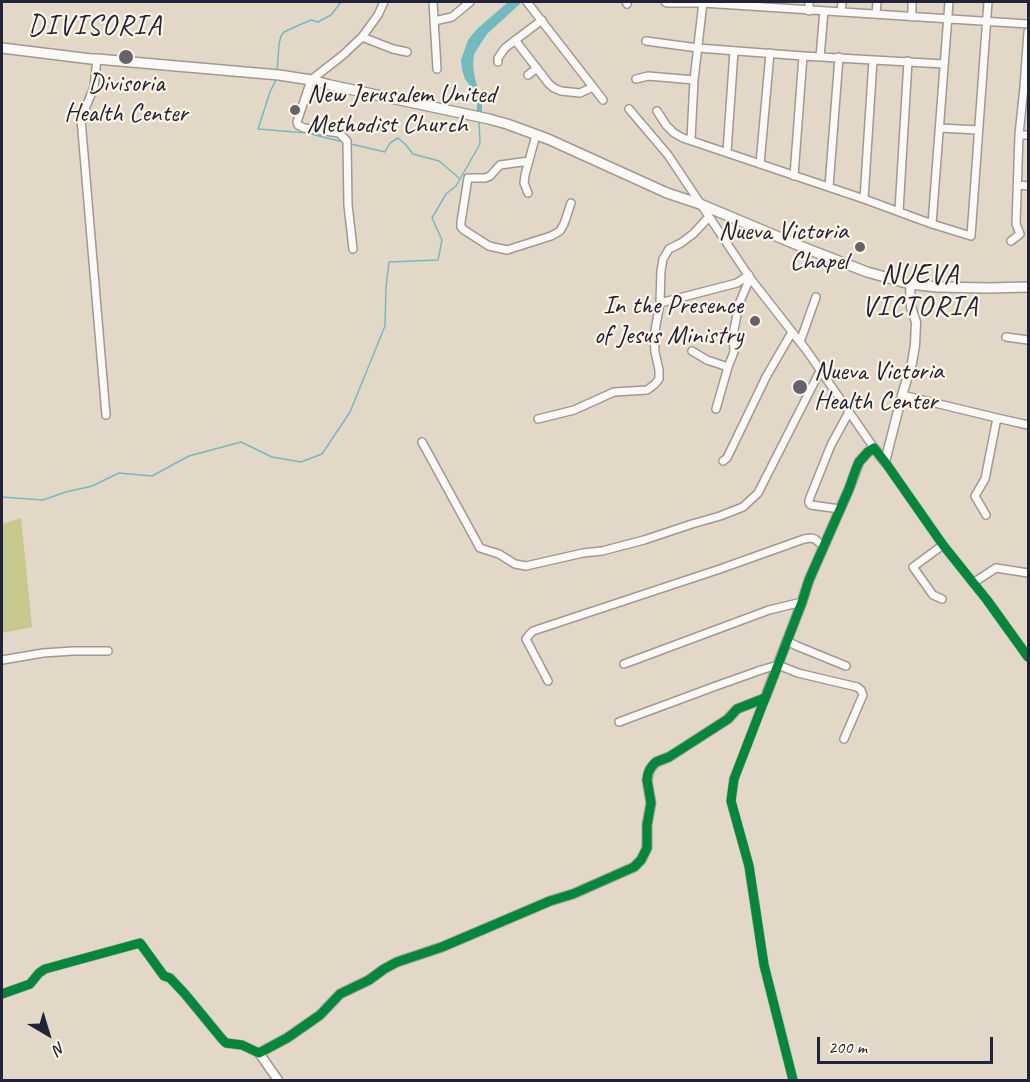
<!DOCTYPE html>
<html>
<head>
<meta charset="utf-8">
<style>
  body { margin:0 }
  #map { position:relative; width:1030px; height:1082px; overflow:hidden; background:#e3d8c7; font-family:Caveat,sans-serif }
  canvas { display:block }
  .frame { position:absolute; inset:0; border:3px solid #22223b; pointer-events:none }
  .north { position:absolute; left:18px; top:1004px; width:60px; height:60px; -webkit-text-stroke:4px #fcf5e5; paint-order:stroke; rotate:142deg; font-size:16px; font-weight:700; line-height:24px; text-align:center; color:#22223b }
  .north::after { content:''; display:block; margin:auto; width:21px; height:27px; background:#22223b; clip-path:polygon(50% 0,100% 100%,50% 72%,0 100%) }
  .scale { position:absolute; left:817px; top:1037px; width:176px; height:27px; box-sizing:border-box; border:3px solid #22223b; border-top:0; padding-left:8px; font-size:18px; line-height:21px; white-space:nowrap; color:#22223b; -webkit-text-stroke:4px #fcf5e5; paint-order:stroke }
</style>
</head>
<body>
<div id="map">
<canvas width="1030" height="1082"></canvas>
<div class="frame"></div>
<div class="north">N</div>
<div class="scale">200 m</div>
</div>
<script>
const c = document.querySelector('canvas').getContext('2d');
c.lineJoin = 'round';
function fill(path, color) {
  c.fillStyle = color;
  c.fill(path, 'evenodd');
}
function toPath(rows) {
  const path = new Path2D();
  for (const r of rows) {
    path.moveTo(r[0], r[1]);
    for (let i = 2; i < r.length; i += 2) path.lineTo(r[i], r[i + 1]);
  }
  return path;
}
function trace(path, color, width, dash) {
  c.strokeStyle = color;
  c.lineWidth = width;
  c.lineCap = dash ? 'butt' : 'round';
  c.setLineDash(dash || []);
  c.stroke(path);
}
function drawText(font, color, halo, rows, align = 'center') {
  c.font = font + ' Caveat,sans-serif';
  c.lineWidth = 4.5;
  c.setLineDash([]);
  c.textBaseline = 'middle';
  c.strokeStyle = halo;
  c.fillStyle = color;
  for (const [text, x, y, turn = 0] of rows) {
    c.save();
    c.translate(x, y);
    c.rotate((+turn || 0) * Math.PI / 180);
    c.textAlign = isNaN(turn) ? turn : align;
    if (halo) c.strokeText(text, 0, 0);
    c.fillText(text, 0, 0);
    c.restore();
  }
}
fill(toPath([
  [21,518,32,627,2,633,2,524]
]), '#c6c88c');
fill(toPath([
  [508,2,522,2,487,34,474,54,473,66,475,79,482,101,482,115,477,113,477,103,470,86,465,79,462,70,461,60,468,40,477,29]
]), '#71bbc0');
trace(toPath([
  [277,72,279,44,281,36,284,32,297,26,311,20,318,22,331,15,341,2],
  [276,80,270,92,258,129,307,133,343,142],
  [351,144,385,152,390,143,398,138,406,145,413,154,439,161,459,178],
  [2,497,43,500,66,492,92,486,119,473,152,476,189,456,241,442,272,457,301,462,322,454,350,412,385,326,386,287,389,262,438,260,442,240,432,218,446,194,456,186,480,144,479,121]
]), '#71bbc0', 1.5);
const minor = toPath([
  [433,2,437,69],
  [527,2,593,87,603,100],
  [626,2,627,4],
  [665,2,667,3,703,3,1028,24],
  [809,11,809,2],
  [841,12,842,2],
  [876,14,877,2],
  [912,17,912,2],
  [434,21,452,17,470,2],
  [362,37,393,49,407,52],
  [515,40,549,84,554,88,561,91,580,93,593,87],
  [646,41,698,48,803,56,944,64],
  [820,57,824,11],
  [97,59,94,87,81,119,106,415],
  [498,62,498,58,505,48,542,20],
  [528,75,537,68],
  [636,79,648,76,694,80],
  [629,109,668,155,750,278,807,351,874,448],
  [657,111,666,125,674,133,683,138,864,199,932,224,971,236,988,2],
  [940,128,978,130],
  [1019,135,1028,135],
  [691,139,694,80,703,2],
  [727,152,734,51],
  [529,161,500,165,490,176,485,178,468,178,461,222,461,227,464,230,489,246,507,250,551,236,560,231,564,224,571,203],
  [760,164,770,53],
  [794,176,803,56],
  [1018,185,1028,186],
  [829,187,839,57],
  [528,193,524,183,525,175,536,135],
  [864,199,873,60],
  [899,211,908,61],
  [932,224,949,2],
  [1011,241,1020,234,1016,224,1019,135,1024,87,1028,32],
  [353,249,348,205,347,141,339,133,304,128,298,125,297,122,311,80,343,55,362,37,378,15,384,2],
  [660,303,737,283,749,275],
  [1006,337,1028,340],
  [800,342,816,297],
  [692,351,707,360,728,367,716,409],
  [728,367,734,352,733,335,739,304,750,278],
  [902,395,997,418,1028,425],
  [538,419,574,410,614,392,647,390,655,384,659,379,659,370,655,352,654,336,660,303,661,271,663,259,669,249,681,243,693,234,709,217],
  [422,442,480,548,499,554,515,564,526,566,583,553,602,551,644,540,692,524,720,516,743,507,758,493,820,371],
  [723,461,727,458,766,377,792,332],
  [885,462,943,545,987,600,1028,657],
  [840,509,811,505,809,503,809,500,831,445,849,412],
  [986,515,975,496,985,479,997,418],
  [973,583,996,568,1028,573],
  [942,599,933,595,913,567,943,545],
  [787,641,797,646,846,666],
  [2,660,43,653,73,651,108,651],
  [624,664,769,610,802,602],
  [548,681,526,639,529,635,533,631,720,569,804,539,811,538,815,539,824,547],
  [765,698,734,779,731,801,749,866,764,965,793,1080],
  [619,722,716,686,761,670,778,665,798,673,857,687,861,690,863,695,844,739],
  [2,994,30,984,39,973,45,969,140,943,164,976,170,978,185,994,222,1039,226,1043,242,1045,259,1053]
]);
const tertiary = toPath([
  [885,462,902,395,912,363,915,345,916,322,911,307,910,284],
  [278,1080,259,1053,287,1038,320,1015,340,994,369,980,384,969,397,962,442,947,550,901,573,894,634,867,641,860,647,848,647,825,651,803,647,780,650,769,656,762,669,757,728,719,737,709,765,698,802,602,809,580,849,489,859,462,868,452,874,448,885,462]
]);
const secondary = toPath([
  [2,48,91,59,97,59,279,75,311,80,330,85,489,119,507,124,548,139,667,193,700,204,800,246,867,272,910,284,937,287,988,288,1028,287]
]);
trace(minor, '#9f9992', 10);
trace(tertiary, '#9f9992', 11);
trace(secondary, '#9f9992', 12);
trace(minor, '#fbf9f7', 7);
trace(tertiary, '#fbf9f7', 8);
trace(secondary, '#fbf9f7', 9);
trace(toPath([
  [2,994,30,984,39,973,45,969,140,943,164,976,170,978,185,994,222,1039,226,1043,242,1045,259,1053,287,1038,320,1015,340,994,369,980,384,969,397,962,442,947,550,901,573,894,634,867,641,860,647,848,647,825,651,803,647,780,648,773,652,766,656,762,669,757,728,719,737,709,765,698],
  [793,1080,764,965,749,866,731,801,733,786,734,779,778,665,802,602,809,580,849,489,856,469,859,462,868,452,874,448,885,462,943,545,987,600,1028,657]
]), '#00873e', 9);
for (const [x, y, r, color] of [
  [126,57,8,"#66626c"],
  [295,110,6,"#66626c"],
  [860,247,6,"#66626c"],
  [755,321,6,"#66626c"],
  [800,387,8,"#66626c"]
]) {
  const dot = new Path2D();
  dot.arc(x, y, r, 0, 2 * Math.PI);
  c.fillStyle = color;
  c.fill(dot);
  trace(dot, '#fcf5e5', 2);
}
drawText('26px', '#22223b', '#fcf5e5', [
  ["Divisoria",126,84,"center"],
  ["Health Center",126,114,"center"],
  ["New Jerusalem United",307,95],
  ["Methodist Church",307,125],
  ["Nueva Victoria",848,232,"right"],
  ["Chapel",848,262,"right"],
  ["In the Presence",743,306,"right"],
  ["of Jesus Ministry",743,336,"right"],
  ["Nueva Victoria",814,372],
  ["Health Center",814,402]
], 'left');
c.letterSpacing = '1.5px';
drawText('28px', '#22223b', '#fcf5e5', [
  ["DIVISORIA",95,27],
  ["NUEVA",920,276],
  ["VICTORIA",920,308]
]);
c.letterSpacing = '0px';
</script>
</body>
</html>
